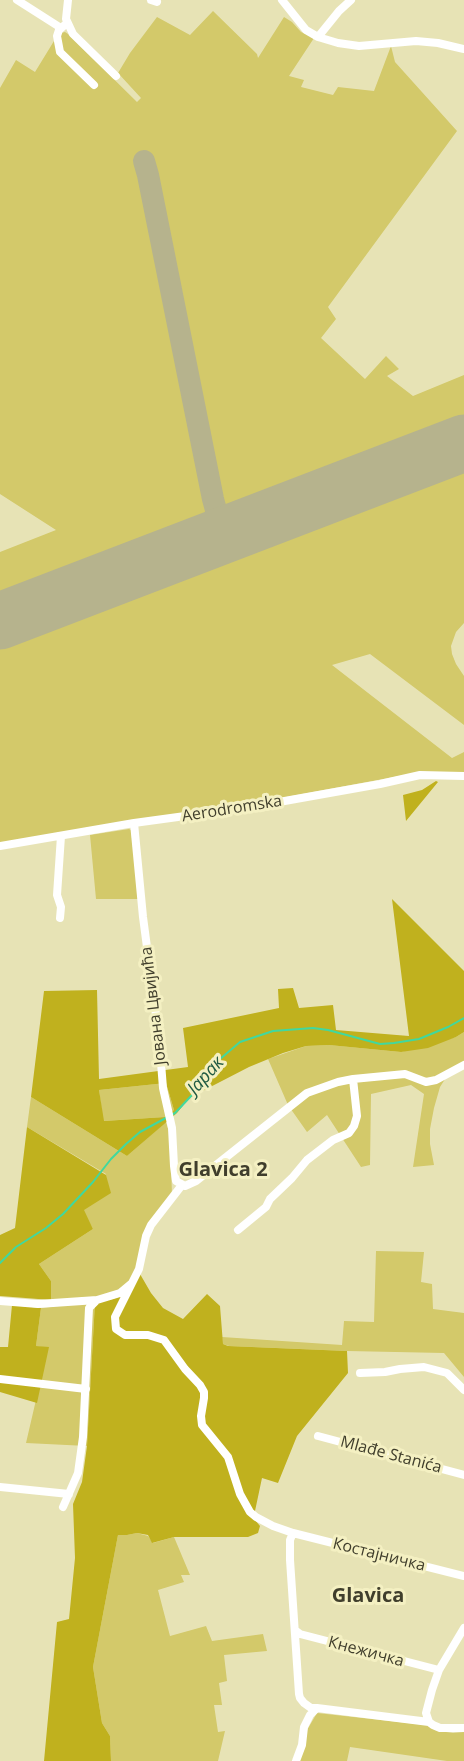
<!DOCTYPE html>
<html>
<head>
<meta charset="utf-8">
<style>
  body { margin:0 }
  canvas { display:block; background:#e7e3b5 }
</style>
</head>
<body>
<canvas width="464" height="1761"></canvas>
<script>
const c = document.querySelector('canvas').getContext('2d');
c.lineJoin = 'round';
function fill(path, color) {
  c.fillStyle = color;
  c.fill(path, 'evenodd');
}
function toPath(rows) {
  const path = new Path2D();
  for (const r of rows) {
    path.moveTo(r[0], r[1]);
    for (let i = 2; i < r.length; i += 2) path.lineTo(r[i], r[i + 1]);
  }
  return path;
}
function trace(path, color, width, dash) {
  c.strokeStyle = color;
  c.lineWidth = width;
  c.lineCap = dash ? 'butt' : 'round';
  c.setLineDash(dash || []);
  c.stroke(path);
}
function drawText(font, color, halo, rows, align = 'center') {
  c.font = font + ' "Open Sans",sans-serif';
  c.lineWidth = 6;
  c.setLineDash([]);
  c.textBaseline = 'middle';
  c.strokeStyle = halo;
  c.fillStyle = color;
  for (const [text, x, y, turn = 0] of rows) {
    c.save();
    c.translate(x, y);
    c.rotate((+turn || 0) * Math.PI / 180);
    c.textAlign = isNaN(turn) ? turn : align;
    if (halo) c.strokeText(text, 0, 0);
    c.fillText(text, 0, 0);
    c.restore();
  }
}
fill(toPath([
  [213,11,257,54,258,58,284,17,292,22,301,32,308,35,316,35,289,76,304,80,301,87,333,95,338,87,374,91,391,46,395,62,457,131,328,307,336,319,321,338,365,379,386,356,399,369,387,376,413,396,464,375,464,623,456,632,451,646,452,654,456,664,464,676,464,725,370,654,332,665,452,758,464,752,464,773,421,772,221,809,0,843,0,552,56,530,0,494,0,88,16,60,35,72,54,41,61,33,65,32,68,34,137,102,141,98,118,73,130,53,157,17,190,35],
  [129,829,131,830,139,899,96,899,90,835],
  [464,1032,464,1063,447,1076,440,1087,434,1108,430,1129,430,1144,434,1165,413,1167,424,1094,411,1085,371,1094,370,1165,361,1167,327,1115,307,1132,288,1105,268,1059,306,1046,329,1045,401,1052,456,1037],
  [166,1083,174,1110,165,1117,103,1121,99,1090],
  [31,1097,127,1156,166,1122,170,1135,172,1195,153,1218,137,1268,124,1289,104,1296,51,1300,51,1281,39,1264,93,1229,83,1210,106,1174,27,1127],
  [376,1251,424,1252,421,1282,432,1284,433,1309,464,1313,464,1377,444,1353,347,1351,229,1346,223,1344,222,1337,342,1345,344,1321,374,1322],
  [95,1302,87,1446,26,1443,48,1348,36,1346,41,1308],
  [137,1533,148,1536,153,1543,174,1537,190,1575,181,1575,184,1582,158,1590,170,1636,206,1626,212,1641,263,1634,267,1651,224,1655,227,1681,219,1683,222,1705,214,1705,218,1732,225,1731,218,1761,111,1761,110,1736,102,1723,93,1667,118,1535,127,1535],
  [317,1713,426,1725,439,1731,453,1733,464,1732,464,1761,447,1761,350,1747,347,1761,292,1761,300,1742]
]), '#d3c96a');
fill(toPath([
  [436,781,438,782,406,821,403,795,422,790],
  [392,899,464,971,464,1032,456,1037,428,1048,401,1052,329,1045,306,1046,283,1053,249,1067,189,1098,177,1113,127,1156,31,1097,44,991,97,990,99,1079,188,1067,183,1028,279,1008,278,989,293,988,299,1008,333,1005,336,1030,409,1036],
  [166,1083,174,1110,165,1117,104,1121,99,1090],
  [27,1127,106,1175,111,1193,84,1210,93,1229,39,1264,51,1281,51,1300,0,1296,0,1235,15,1228],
  [140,1274,151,1293,163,1308,183,1319,207,1294,220,1306,223,1344,228,1346,347,1351,348,1373,297,1436,278,1483,262,1478,255,1511,255,1520,260,1526,258,1533,248,1537,174,1537,152,1543,148,1535,137,1533,127,1535,118,1535,93,1667,102,1723,110,1736,111,1761,44,1761,57,1622,69,1619,75,1558,73,1504,82,1482,87,1446,95,1302,113,1299,124,1294],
  [12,1305,41,1308,36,1346,49,1347,37,1403,0,1392,0,1347,8,1347]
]), '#c0b11e');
trace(toPath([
  [0,1263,16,1247,46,1228,63,1214,93,1182,111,1159,126,1144,140,1132,175,1113,192,1095,207,1072,213,1065,240,1042,273,1031,313,1028,328,1030,380,1044,394,1043,419,1039,448,1027,464,1018]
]), '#41d89e', 2);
trace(toPath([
  [144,161,148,175,213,499,223,536]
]), '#b6b38d', 22);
trace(toPath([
  [0,621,464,443]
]), '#b6b38d', 57);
trace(toPath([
  [17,0,61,28],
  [68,0,66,19,73,34,116,76],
  [151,0,157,2],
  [282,0,306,30,318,37,338,43,359,46,416,41,438,43,464,49],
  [67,23,59,30,57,36,60,52,94,85],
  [318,37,339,11,351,0],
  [134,823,143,917,159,1038,163,1088,172,1128,174,1166,176,1181,185,1186,196,1181,307,1093,338,1082,353,1079],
  [0,846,134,823,251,807,380,784,420,775,464,776],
  [60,918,61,907,57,895,61,836],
  [238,1230,266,1207,270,1199,292,1178,307,1160,333,1140,349,1133,354,1126,357,1116,353,1079,405,1074,426,1082,436,1080,464,1065],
  [132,1283,115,1317,116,1329,125,1335,148,1335,164,1340,185,1369,200,1385,204,1392,204,1398,201,1416,202,1425,228,1457,240,1494,250,1512,256,1517,273,1526,293,1533,290,1540,290,1560,299,1694,300,1698,304,1703,311,1708,317,1708],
  [0,1301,38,1304,97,1300],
  [360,1373,385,1372,400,1369,424,1367,447,1373,464,1390],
  [0,1379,86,1389],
  [318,1436,464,1475],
  [0,1487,69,1494],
  [63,1507,78,1473,83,1437,89,1308,97,1300,120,1293,132,1283,139,1269,146,1236,151,1225,182,1185],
  [293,1533,464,1576],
  [464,1628,439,1670,432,1690,426,1713,429,1722,433,1725,440,1728,464,1728],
  [296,1631,300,1634,439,1670],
  [296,1761,302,1745,304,1727,310,1715,317,1708,429,1722]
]), '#fff', 8);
drawText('16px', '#403e2c', '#f4f0c2', [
  ["Aerodromska",232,809,-9],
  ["Јована Цвијића",154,1006,-97],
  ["Mlađe Stanića",391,1455,15],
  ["Костајничка",379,1555,14],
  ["Кнежичка",366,1652,15]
]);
drawText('italic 18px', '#225b43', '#f4f0c2', [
  ["Јарак",206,1076,-48]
]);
drawText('bold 20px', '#403e2c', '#f4f0c2', [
  ["Glavica 2",223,1170],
  ["Glavica",368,1596]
]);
</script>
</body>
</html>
